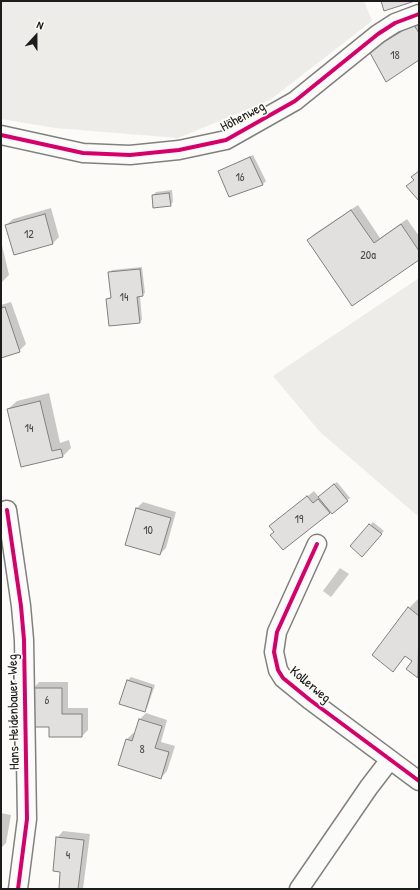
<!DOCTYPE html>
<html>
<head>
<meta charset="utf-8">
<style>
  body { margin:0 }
  #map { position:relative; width:420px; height:890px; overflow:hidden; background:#fcfbf8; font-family:"Patrick Hand",sans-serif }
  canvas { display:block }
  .frame { position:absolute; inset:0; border:2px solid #1c1c1c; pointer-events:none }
  .north { position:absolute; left:16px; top:16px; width:40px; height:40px; -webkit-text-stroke:3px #fdfcf7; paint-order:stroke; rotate:21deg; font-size:11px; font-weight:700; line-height:16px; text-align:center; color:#1c1c1c }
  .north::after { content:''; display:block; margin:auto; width:14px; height:18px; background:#1c1c1c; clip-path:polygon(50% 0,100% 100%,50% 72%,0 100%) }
</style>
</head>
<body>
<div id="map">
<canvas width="420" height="890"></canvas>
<div class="frame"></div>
<div class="north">N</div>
</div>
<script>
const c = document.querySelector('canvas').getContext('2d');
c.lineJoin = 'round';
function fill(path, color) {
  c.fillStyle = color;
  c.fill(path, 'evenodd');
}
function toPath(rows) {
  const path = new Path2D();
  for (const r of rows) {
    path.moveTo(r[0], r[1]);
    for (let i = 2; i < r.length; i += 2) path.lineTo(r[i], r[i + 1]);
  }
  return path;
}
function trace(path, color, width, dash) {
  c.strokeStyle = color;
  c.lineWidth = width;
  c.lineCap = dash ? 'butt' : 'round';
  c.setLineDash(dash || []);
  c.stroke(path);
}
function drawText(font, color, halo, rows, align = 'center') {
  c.font = font + ' "Patrick Hand",sans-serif';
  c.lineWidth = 3.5;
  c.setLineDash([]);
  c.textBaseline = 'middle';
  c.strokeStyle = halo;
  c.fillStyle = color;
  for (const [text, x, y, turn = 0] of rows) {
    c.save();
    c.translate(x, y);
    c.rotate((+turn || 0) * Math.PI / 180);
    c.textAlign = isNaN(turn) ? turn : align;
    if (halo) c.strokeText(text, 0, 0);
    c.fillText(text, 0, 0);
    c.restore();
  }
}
fill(toPath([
  [1,1,364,1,372,21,270,100,178,138,55,128,1,119],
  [419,278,419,517,320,432,273,376]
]), '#edece8');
fill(toPath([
  [340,568,349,574,331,597,323,591]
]), '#cccbc7');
fill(toPath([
  [415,19,419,26,419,59,373,48,403,30],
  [253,155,266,181,263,184,229,196,219,171],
  [172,190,173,202,170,205,153,195,156,192],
  [358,205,380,238,407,219,419,236,419,259,308,240,314,234],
  [51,208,59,237,53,243,14,254,6,225,13,219],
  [1,241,9,275,1,283],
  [142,267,145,293,140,296,142,320,140,322,107,299,112,296,109,273,112,270],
  [11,302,26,344,19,351,1,357,1,305],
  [49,393,60,443,69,440,71,448,63,456,21,466,8,409,17,401],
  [337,482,350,498,329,512,275,532,271,526,314,491,319,497],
  [143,502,176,512,166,548,160,554,137,508],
  [373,522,384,531,365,552,351,546],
  [418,599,419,600,418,676,408,668,414,661,407,655,393,670,409,608],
  [131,677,155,685,147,708,144,711,128,680],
  [39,682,68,682,68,708,88,708,88,730,82,736,33,689],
  [146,713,167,720,161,742,175,746,167,771,161,778,127,739,133,733,135,734,140,719],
  [1,813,11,815,6,843,1,848],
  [63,831,90,834,83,889,60,889,62,871,57,838]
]), '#0003');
const building = toPath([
  [381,1,415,1,384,11,381,1],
  [412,22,419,33,419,60,386,82,369,51,402,31,400,28,412,22],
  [250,157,263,185,229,197,218,171,250,157],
  [419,171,419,201,406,186,414,180,411,177,419,171],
  [169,193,171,206,153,208,152,195,169,193],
  [351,210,374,243,401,224,419,251,419,260,352,306,307,240,351,210],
  [45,214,53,244,14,255,5,225,45,214],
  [140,269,143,296,137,297,140,323,109,326,106,299,111,298,108,272,140,269],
  [5,307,20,352,1,358,1,308,5,307],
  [40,401,52,451,61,449,63,457,21,467,7,409,40,401],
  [334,484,348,501,332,514,318,497,334,484],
  [307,496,313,503,318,499,330,513,283,550,270,535,274,532,269,526,307,496],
  [136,508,171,518,160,555,125,545,136,508],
  [369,524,382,534,362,557,350,546,369,524],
  [408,607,419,616,418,678,406,669,412,661,405,656,393,672,372,655,408,607],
  [127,680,152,688,145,712,119,704,127,680],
  [32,688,62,688,62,714,82,714,82,737,49,737,49,727,33,727,32,688],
  [139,719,162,726,155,748,169,752,161,779,118,765,126,739,132,741,139,719],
  [56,837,84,840,78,889,59,889,60,872,53,871,56,837]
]);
fill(building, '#e1e0de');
trace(building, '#81807f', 1);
const minor = toPath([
  [1,135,83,153,130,155,179,150,226,140,295,101,378,34,395,23,419,14],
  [7,510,21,606,24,640,27,819,18,889],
  [317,544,277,632,274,652,278,670,283,678,310,700,419,781],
  [299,889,369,787,389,761]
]);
trace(minor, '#81807f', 21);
trace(minor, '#fbfbf9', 18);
trace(toPath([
  [1,135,83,153,130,155,179,150,226,140,295,101,378,34,395,23,419,14],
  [7,510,21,606,24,640,27,819,18,889],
  [317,544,277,632,274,652,278,670,283,678,310,700,419,781]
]), '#d6006c', 4);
drawText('12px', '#4d4d4c', null, [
  ["18",395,56],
  ["16",240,178],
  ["12",29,235],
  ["20a",368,256],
  ["14",124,298],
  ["14",29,429],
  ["19",299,520],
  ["10",148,531],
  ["6",47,701],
  ["8",142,750],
  ["4",68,856]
]);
drawText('14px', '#1c1c1c', '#fdfcf7', [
  ["Höhenweg",243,117,-28],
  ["Kollerweg",310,685,40],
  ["Hans-Heidenbauer-Weg",14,712,-91]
]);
</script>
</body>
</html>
